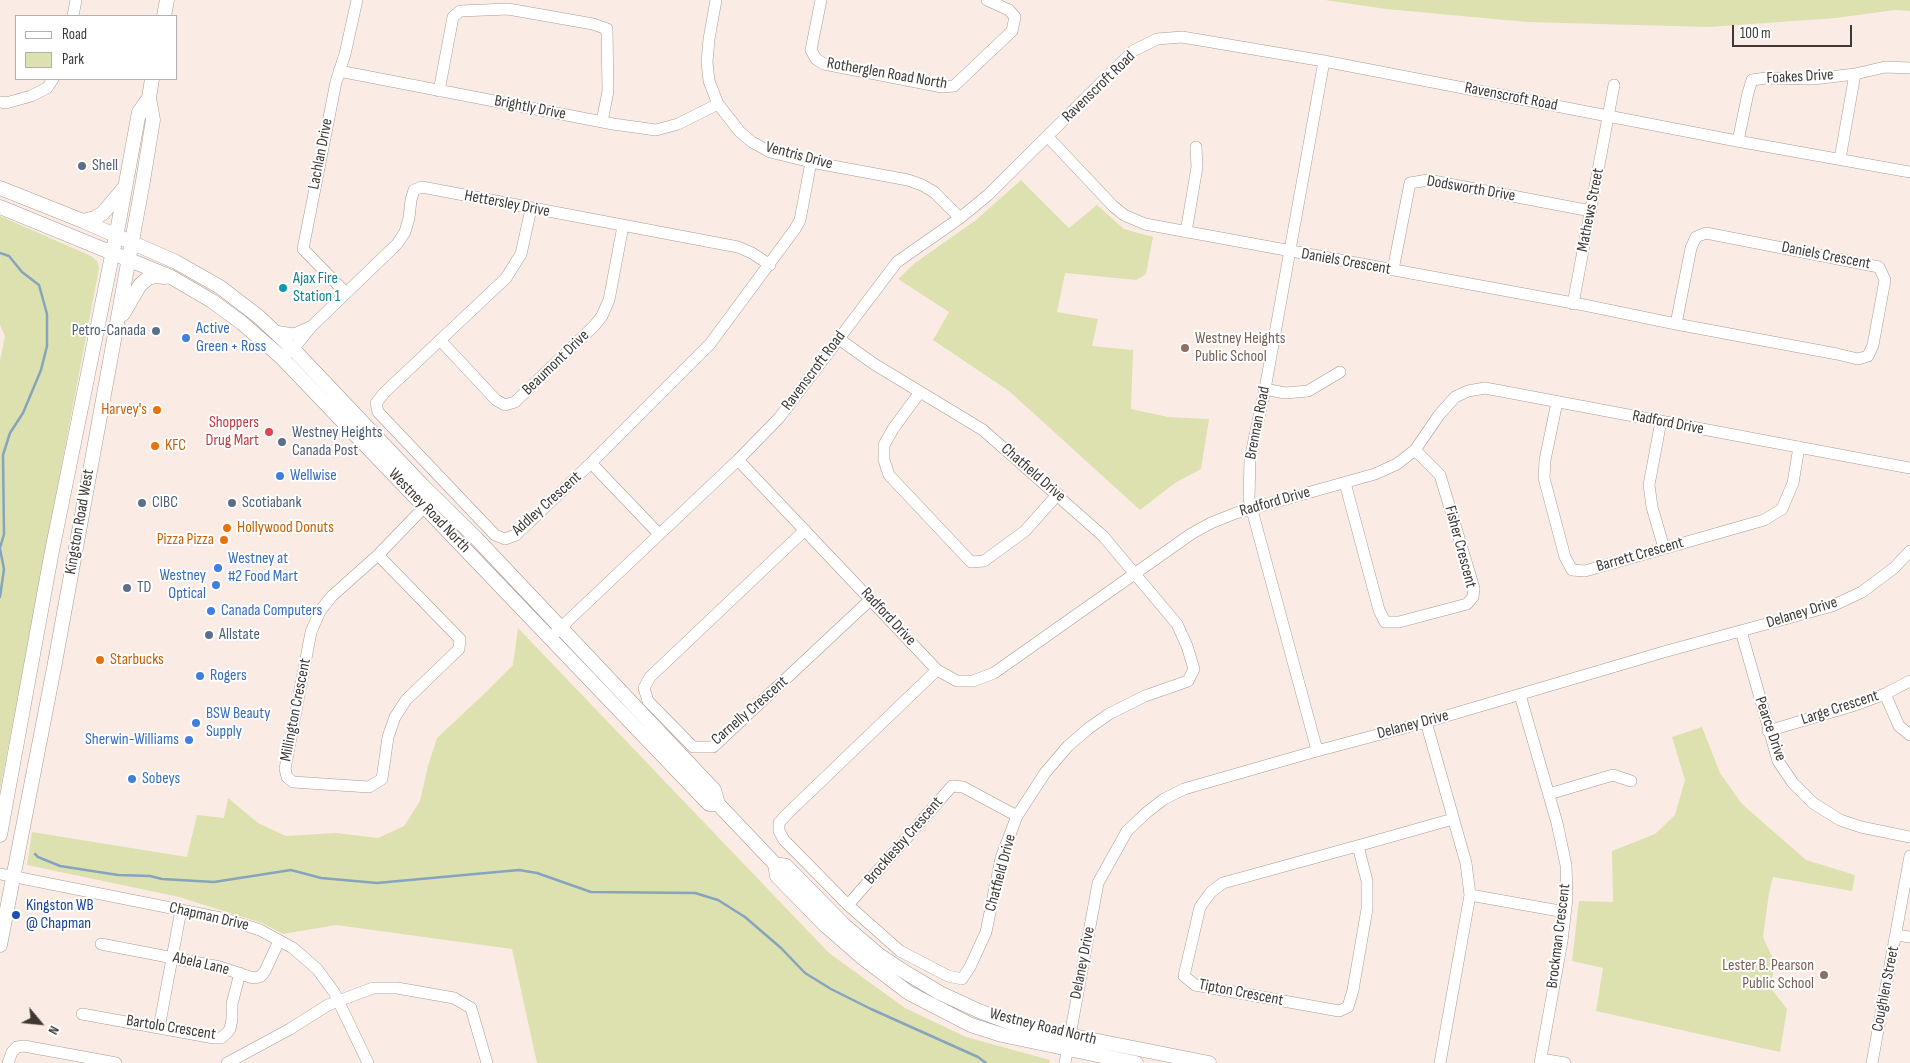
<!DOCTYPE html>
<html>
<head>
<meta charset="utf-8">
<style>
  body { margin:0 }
  #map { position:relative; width:1910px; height:1063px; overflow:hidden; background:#faece4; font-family:"Sofia Sans Condensed",sans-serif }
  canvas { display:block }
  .legend { position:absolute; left:15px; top:15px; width:162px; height:65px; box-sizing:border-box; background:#fff; border:1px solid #b2b0ae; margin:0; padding:6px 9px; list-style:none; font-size:15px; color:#3e3935 }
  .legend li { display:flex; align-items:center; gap:10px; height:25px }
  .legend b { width:25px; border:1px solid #b2b0ae }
  .north { position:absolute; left:15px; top:998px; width:50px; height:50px; -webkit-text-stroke:4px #fff; paint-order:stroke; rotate:118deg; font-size:14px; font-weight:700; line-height:20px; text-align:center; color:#3e3935 }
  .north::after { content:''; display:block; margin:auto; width:18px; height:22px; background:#3e3935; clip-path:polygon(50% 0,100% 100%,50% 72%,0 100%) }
  .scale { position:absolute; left:1732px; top:25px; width:120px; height:22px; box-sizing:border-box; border:2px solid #3e3935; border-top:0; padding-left:6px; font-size:15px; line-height:18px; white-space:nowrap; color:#3e3935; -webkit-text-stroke:4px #fff; paint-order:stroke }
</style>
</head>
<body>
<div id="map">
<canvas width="1910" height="1063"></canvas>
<ul class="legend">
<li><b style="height:6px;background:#fff"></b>Road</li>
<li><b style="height:14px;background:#dce1af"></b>Park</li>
</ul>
<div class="north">N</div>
<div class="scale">100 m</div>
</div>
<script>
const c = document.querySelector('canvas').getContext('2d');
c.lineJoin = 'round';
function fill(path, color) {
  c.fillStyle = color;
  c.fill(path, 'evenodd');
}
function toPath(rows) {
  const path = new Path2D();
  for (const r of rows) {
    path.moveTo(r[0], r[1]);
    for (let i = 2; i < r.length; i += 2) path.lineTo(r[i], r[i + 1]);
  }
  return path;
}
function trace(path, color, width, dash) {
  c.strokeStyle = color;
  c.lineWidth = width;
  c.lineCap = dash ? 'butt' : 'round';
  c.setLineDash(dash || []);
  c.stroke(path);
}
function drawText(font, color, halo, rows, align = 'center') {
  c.font = font + ' "Sofia Sans Condensed",sans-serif';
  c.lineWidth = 4;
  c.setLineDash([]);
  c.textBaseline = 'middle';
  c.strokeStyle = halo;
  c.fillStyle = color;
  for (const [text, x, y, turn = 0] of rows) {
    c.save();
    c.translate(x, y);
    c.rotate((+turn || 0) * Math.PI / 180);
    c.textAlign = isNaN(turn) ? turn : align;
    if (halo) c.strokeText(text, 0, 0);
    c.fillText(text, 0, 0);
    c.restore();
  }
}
fill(toPath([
  [1325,0,1910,0,1910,11,1895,10,1836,18,1709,27,1527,22,1386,9],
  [1021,180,1069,228,1097,205,1124,229,1153,237,1146,274,1136,280,1065,273,1057,312,1098,319,1092,346,1133,350,1131,409,1168,417,1209,419,1201,469,1175,483,1140,510,1009,391,933,340,949,312,898,279,915,263,976,220],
  [0,216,91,256,97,261,99,268,0,790,0,361,5,336,0,325],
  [518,628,829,953,905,1008,966,1037,1050,1060,1049,1063,537,1063,512,949,336,925,283,934,262,923,179,897,27,865,32,832,187,857,197,815,224,818,228,798,258,823,286,836,336,833,378,838,404,826,420,801,428,766,437,738,484,694,513,665],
  [1702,727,1720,773,1742,804,1806,860,1855,875,1852,891,1773,877,1769,893,1763,937,1775,963,1770,987,1787,1009,1780,1052,1596,1011,1603,968,1572,961,1579,901,1613,902,1612,851,1655,834,1675,815,1685,780,1672,737]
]), '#dce1af');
trace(toPath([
  [0,253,9,256,22,272,39,285,47,314,47,346,41,370,23,413,10,433,3,455,4,534,0,548],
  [0,549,4,569,0,597],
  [35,854,38,857,60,866,118,875,150,876,162,879,214,882,291,870,321,878,377,883,519,870,537,873,591,892,695,893,718,900,745,917,781,948,805,973,831,989,871,1009,978,1057,986,1063]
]), '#87a4bf', 2.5);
const minor = toPath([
  [716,0,709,39,707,62,709,81,718,104,740,132,752,142,770,152,811,162,908,180,922,185,934,192,960,218],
  [821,0,811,50,816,59,824,64,942,87,954,86,1012,31,1015,17,1009,10,987,0],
  [73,16,76,0],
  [339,71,613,124,656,130,678,124,718,104],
  [439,91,453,17,460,11,508,9,593,24,607,29,608,91,602,122],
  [0,102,6,103,31,96,47,88,53,79],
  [1048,137,1113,206,1124,215,1145,224,1584,305,1676,324,1837,354,1858,359,1868,356,1873,345,1885,280,1879,267,1706,233,1696,237,1691,248,1676,324],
  [1738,141,1748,93,1752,80,1766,78,1813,79,1855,74,1885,67,1910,68],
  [1840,159,1855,74],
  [531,209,521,254,506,278,385,392,376,403,378,412,495,535,505,539,516,535,591,463,710,344,795,229,800,220,811,162],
  [1186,232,1197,167,1196,147],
  [1393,270,1410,183,1428,180,1591,211],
  [346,293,303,249,336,82,345,54,357,0],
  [1573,304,1614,85],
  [274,331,294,334,310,327],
  [839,339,874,364,983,430,1103,536,1177,624,1187,646,1194,669,1188,681,1145,696,1109,714,1089,728,1068,746,1045,773,1017,816,1001,858,986,932,970,967,962,979,948,976,900,951,848,905,784,840,779,831,779,823,787,814,937,670],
  [440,340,496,400,505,405,515,402,594,326,602,316,609,300,623,226],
  [281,357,293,349,312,326,397,244,405,232,409,218,411,200,414,190,422,187,738,247,752,253,770,265],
  [1265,389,1285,393,1308,391,1340,372],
  [920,392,893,429,884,445,884,460,889,475,971,562,984,561,1025,531,1058,494],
  [1557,402,1545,460,1544,478,1565,557,1572,570,1585,571,1764,520,1782,509,1793,483,1799,447],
  [1661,421,1649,485,1652,507,1664,548],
  [738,460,937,670,957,681,973,681,994,673,1191,534,1211,523,1236,513,1375,474,1397,464,1415,450,1439,415,1455,397,1468,391,1485,388,1910,468],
  [591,463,659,534],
  [1345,483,1379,610,1385,622,1399,622,1467,604,1473,597,1474,588,1440,475,1415,450],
  [805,530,650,677,644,688,648,701,693,747,713,747,871,599],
  [378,555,460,639,459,649,406,700,395,717,388,737,382,779,369,787,293,782,287,777,285,769,311,632,320,611,332,596,378,555,434,497],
  [1741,631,1778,761,1793,783,1813,803,1840,820,1861,827,1910,837],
  [555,633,738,460,779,418,897,262,960,218,988,195,1119,65,1133,51,1157,39,1182,37,1324,61,1737,141,1910,172],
  [1885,694,1899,726,1910,735],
  [1520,695,1557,823,1566,865,1567,898,1562,941,1540,1063],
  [1426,722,1466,863,1470,895,1440,1063],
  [1768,731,1852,706,1885,694,1910,681],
  [1317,750,1249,499,1250,459,1265,389,1324,61],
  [1549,794,1613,775,1631,781],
  [1358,846,1367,881,1367,909,1353,990,1348,1007,1339,1011,1195,985,1184,976,1200,907,1211,892,1223,883,1368,843,1453,819],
  [0,874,226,919,260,930,293,948,317,969,334,992,368,1063],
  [1470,895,1565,912],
  [848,905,952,786,963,787,1017,816],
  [1896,935,1910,937],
  [101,944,220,967,250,977,255,978,261,976,265,971,279,941],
  [82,1014,214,1038,221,1038,227,1033,230,1029,232,1019,232,1004,240,973],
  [159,1028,181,910],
  [1541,1059,1565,1063],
  [8,1063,12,1052,17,1047,24,1046,116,1063],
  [227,1063,290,1029,328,1005,373,988,397,988,454,998,471,1008,487,1063],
  [1065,1063,1098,883,1127,831,1146,813,1164,799,1184,789,1313,752,1426,722,1667,651,1832,606,1862,592,1894,568,1910,551],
  [1872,1063,1910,856]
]);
const major = toPath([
  [164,16,167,0],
  [0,188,83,221,176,262,220,287,259,317,293,349,422,485,476,538,714,790,718,804,775,864,777,876,825,925,864,959,909,993,971,1025,1002,1035,1136,1063],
  [0,207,171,277,212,301,242,323,281,357,709,804,718,804],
  [83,221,95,218,103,213,124,188],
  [123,314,140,285,148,278,156,276,165,277],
  [0,835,51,556,119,221,139,112,149,98],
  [775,864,786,866,844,925,879,955,908,974,940,993,979,1011,1008,1022,1053,1032,1209,1063],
  [0,945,54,668,143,181,153,120,149,98,152,79]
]);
trace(minor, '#a89c94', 12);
trace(major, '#a89c94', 15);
trace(minor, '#fff', 11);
trace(major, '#fff', 14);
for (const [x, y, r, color] of [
  [82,166,5,"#5c6f8a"],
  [283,288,5,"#0f9aa8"],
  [156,331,5,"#5c6f8a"],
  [186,338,5,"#3f7fe0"],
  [1185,348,5,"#8d6e63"],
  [157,410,5,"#e8710a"],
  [269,432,5,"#e0444e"],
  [282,442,5,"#5c6f8a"],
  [155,446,5,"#e8710a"],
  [280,476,5,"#3f7fe0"],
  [142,503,5,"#5c6f8a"],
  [232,503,5,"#5c6f8a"],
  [227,528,5,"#e8710a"],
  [224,540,5,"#e8710a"],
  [218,568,5,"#3f7fe0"],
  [216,585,5,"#3f7fe0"],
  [127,588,5,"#5c6f8a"],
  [211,611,5,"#3f7fe0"],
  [209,635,5,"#5c6f8a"],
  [100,660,5,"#e8710a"],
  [200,676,5,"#3f7fe0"],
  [196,723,5,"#3f7fe0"],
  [189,740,5,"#3f7fe0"],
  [132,779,5,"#3f7fe0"],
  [16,915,5,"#1a4fb4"],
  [1824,975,5,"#8d6e63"]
]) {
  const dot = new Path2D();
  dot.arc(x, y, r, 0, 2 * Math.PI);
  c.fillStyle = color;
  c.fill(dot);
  trace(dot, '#fff', 2);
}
drawText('16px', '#3e3935', '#fff', [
  ["Rotherglen Road North",887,74,10],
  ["Foakes Drive",1800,77,-3],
  ["Ravenscroft Road",1099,87,-44],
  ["Ravenscroft Road",1511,97,11],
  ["Brightly Drive",530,108,11],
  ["Lachlan Drive",321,154,-79],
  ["Ventris Drive",799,156,15],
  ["Dodsworth Drive",1471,189,10],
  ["Hettersley Drive",507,204,11],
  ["Mathews Street",1591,210,-79],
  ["Daniels Crescent",1826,256,11],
  ["Daniels Crescent",1346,262,10],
  ["Beaumont Drive",556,363,-44],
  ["Ravenscroft Road",814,371,-53],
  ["Brennan Road",1258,423,-79],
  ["Radford Drive",1668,423,11],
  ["Chatfield Drive",1033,473,41],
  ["Radford Drive",1275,502,-16],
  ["Addley Crescent",547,504,-42],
  ["Westney Road North",429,511,46],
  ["Kingston Road West",80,522,-80],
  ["Fisher Crescent",1460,547,75],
  ["Barrett Crescent",1640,555,-16],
  ["Delaney Drive",1802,613,-17],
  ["Radford Drive",888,617,47],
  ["Large Crescent",1840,708,-18],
  ["Millington Crescent",296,710,-79],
  ["Carnelly Crescent",750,711,-41],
  ["Delaney Drive",1413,725,-15],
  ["Pearce Drive",1770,729,71],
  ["Brocklesby Crescent",904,841,-49],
  ["Chatfield Drive",1001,873,-75],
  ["Chapman Drive",209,917,13],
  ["Brockman Crescent",1559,936,-83],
  ["Delaney Drive",1083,963,-79],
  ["Abela Lane",201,964,13],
  ["Coughlen Street",1886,989,-79],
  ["Tipton Crescent",1241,993,11],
  ["Westney Road North",1043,1027,14],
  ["Bartolo Crescent",171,1028,9]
]);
drawText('16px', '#4e5e75', '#fff', [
  ["Shell",92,166],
  ["Petro-Canada",146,331,"right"],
  ["Westney Heights",292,433],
  ["Canada Post",292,451],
  ["CIBC",152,503],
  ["Scotiabank",242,503],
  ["TD",137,588],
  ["Allstate",219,635]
], 'left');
drawText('16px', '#0d838f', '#fff', [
  ["Ajax Fire",293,279],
  ["Station 1",293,297]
], 'left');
drawText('16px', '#366cbe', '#fff', [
  ["Active",196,329],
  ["Green + Ross",196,347],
  ["Wellwise",290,476],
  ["Westney at",228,559],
  ["#2 Food Mart",228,577],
  ["Westney",206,576,"right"],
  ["Optical",206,594,"right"],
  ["Canada Computers",221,611],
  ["Rogers",210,676],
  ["BSW Beauty",206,714],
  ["Supply",206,732],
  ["Sherwin-Williams",179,740,"right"],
  ["Sobeys",142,779]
], 'left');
drawText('16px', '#785e54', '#fff', [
  ["Westney Heights",1195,339],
  ["Public School",1195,357],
  ["Lester B. Pearson",1814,966,"right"],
  ["Public School",1814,984,"right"]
], 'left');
drawText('16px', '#c56008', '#fff', [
  ["Harvey's",147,410,"right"],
  ["KFC",165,446],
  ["Hollywood Donuts",237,528],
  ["Pizza Pizza",214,540,"right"],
  ["Starbucks",110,660]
], 'left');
drawText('16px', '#be3a42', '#fff', [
  ["Shoppers",259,423],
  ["Drug Mart",259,441]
], 'right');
drawText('16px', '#164399', '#fff', [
  ["Kingston WB",26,906],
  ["@ Chapman",26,924]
], 'left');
</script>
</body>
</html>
